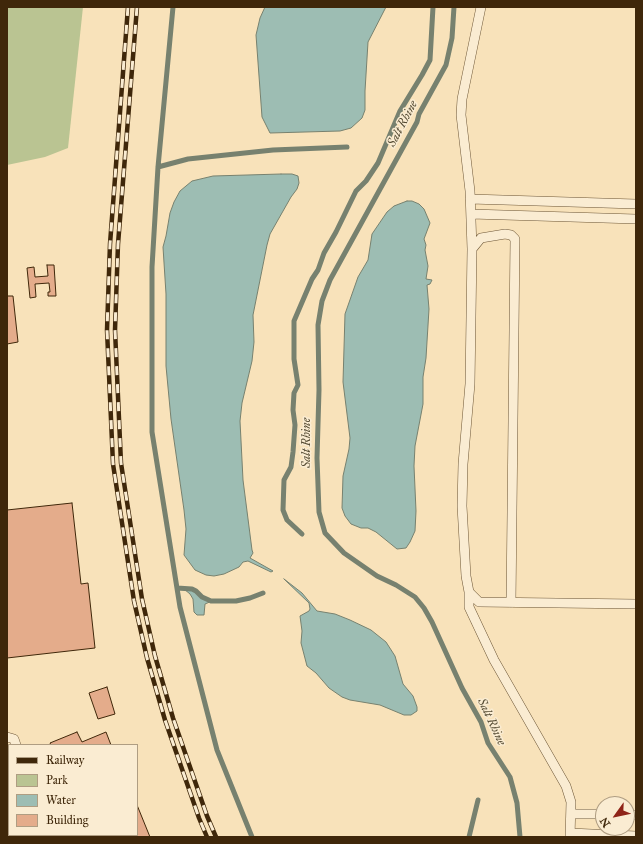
<!DOCTYPE html>
<html>
<head>
<meta charset="utf-8">
<style>
  body { margin:0 }
  #map { position:relative; width:643px; height:844px; overflow:hidden; background:#f8e2ba; font-family:"IM FELL Great Primer",serif }
  canvas { display:block }
  .frame { position:absolute; inset:0; border:8px solid #3f270a; pointer-events:none }
  .legend { position:absolute; left:8px; top:744px; width:130px; height:92px; box-sizing:border-box; background:#faecd2; border:1px solid #af9d82; margin:0; padding:5px 7px; list-style:none; font-size:12px; color:#3f270a }
  .legend li { display:flex; align-items:center; gap:8px; height:20px }
  .legend b { width:20px; border:1px solid #af9d82 }
  .north { position:absolute; left:595px; top:796px; width:40px; height:40px; box-sizing:border-box; background:#faecd2; border:1px solid #af9d82; border-radius:50%; rotate:237deg; font-size:11px; font-weight:700; line-height:16px; text-align:center; color:#3f270a }
  .north::after { content:''; display:block; margin:auto; width:14px; height:18px; background:#8f2418; clip-path:polygon(50% 0,100% 100%,50% 72%,0 100%) }
</style>
</head>
<body>
<div id="map">
<canvas width="643" height="844"></canvas>
<div class="frame"></div>
<ul class="legend">
<li><b style="height:5px;background:#3f270a"></b>Railway</li>
<li><b style="height:11px;background:#bac492"></b>Park</li>
<li><b style="height:11px;background:#9dbdb3"></b>Water</li>
<li><b style="height:11px;background:#e4ac8b"></b>Building</li>
</ul>
<div class="north">N</div>
</div>
<script>
const c = document.querySelector('canvas').getContext('2d');
c.lineJoin = 'round';
function fill(path, color) {
  c.fillStyle = color;
  c.fill(path, 'evenodd');
}
function toPath(rows) {
  const path = new Path2D();
  for (const r of rows) {
    path.moveTo(r[0], r[1]);
    for (let i = 2; i < r.length; i += 2) path.lineTo(r[i], r[i + 1]);
  }
  return path;
}
function trace(path, color, width, dash) {
  c.strokeStyle = color;
  c.lineWidth = width;
  c.lineCap = dash ? 'butt' : 'round';
  c.setLineDash(dash || []);
  c.stroke(path);
}
function drawText(font, color, halo, rows, align = 'center') {
  c.font = font + ' "IM FELL Great Primer",serif';
  c.lineWidth = 3;
  c.setLineDash([]);
  c.textBaseline = 'middle';
  c.strokeStyle = halo;
  c.fillStyle = color;
  for (const [text, x, y, turn = 0] of rows) {
    c.save();
    c.translate(x, y);
    c.rotate((+turn || 0) * Math.PI / 180);
    c.textAlign = isNaN(turn) ? turn : align;
    if (halo) c.strokeText(text, 0, 0);
    c.fillText(text, 0, 0);
    c.restore();
  }
}
fill(toPath([
  [7,7,83,7,68,148,45,157,7,165]
]), '#bac492');
const water = toPath([
  [265,7,386,7,368,42,365,91,365,110,362,118,351,128,340,131,270,133,262,117,256,35,260,18,265,7],
  [281,174,292,174,298,176,299,183,297,189,291,197,270,234,267,245,253,315,254,342,252,361,242,403,240,421,243,480,252,550,253,553,250,558,273,571,271,572,248,561,243,562,239,567,224,574,214,576,206,575,195,570,184,555,186,529,184,510,171,419,166,366,166,294,163,247,166,236,170,213,174,202,180,191,192,181,213,176,281,174],
  [407,201,412,201,419,204,424,209,430,223,424,239,426,245,425,250,428,266,426,279,432,280,430,284,427,285,429,309,426,358,423,377,423,404,415,446,414,466,416,511,415,531,410,542,406,548,397,549,376,532,368,528,361,528,351,524,345,516,342,508,343,476,349,449,350,438,343,382,345,314,358,277,368,260,372,234,387,212,394,206,407,201],
  [284,579,302,593,317,611,335,614,350,620,371,630,386,642,395,656,403,684,413,696,417,707,417,711,411,715,404,715,380,705,350,700,342,697,329,688,316,673,307,666,301,643,302,631,300,616,309,611,310,609,309,603,284,579],
  [184,589,192,589,196,591,202,597,212,601,205,604,204,615,197,615,194,612,193,599,190,594,184,589]
]);
fill(water, '#9dbdb3');
trace(water, '#77816f', 1);
trace(toPath([
  [173,7,158,167,152,267,152,432,180,607,217,750,252,837],
  [454,7,452,38,446,65,419,114,417,122,330,280,322,301,318,325,319,390,317,458,319,512,325,533,344,553,377,576,396,585,415,597,424,608,432,622,462,688,481,722,488,743,510,777,517,803,520,837],
  [158,167,188,159,273,150,347,147],
  [302,534,287,520,283,510,284,480,291,467,293,452,295,425,293,410,294,393,298,385,294,359,294,321,312,279,318,270,324,253,336,232,356,191,366,181,378,163,400,111,422,75,430,60,433,7],
  [177,588,192,589,196,591,202,597,211,601,236,601,250,598,263,593],
  [469,837,478,800]
]), '#77816f', 5);
const building = toPath([
  [47,265,54,265,56,296,48,296,48,292,50,292,49,283,35,284,36,297,30,298,27,268,34,267,35,277,48,276,47,265],
  [7,296,13,296,18,342,7,344,7,296],
  [72,503,81,584,88,583,95,648,7,658,7,510,72,503],
  [107,687,115,714,98,719,89,693,107,687],
  [77,732,82,742,106,732,111,745,51,745,50,743,77,732],
  [137,805,150,837,75,837,75,835,137,835,137,805]
]);
fill(building, '#e4ac8b');
trace(building, '#3f270a', 1);
const service = toPath([
  [481,7,462,99,461,115,470,191,472,249,470,384,463,464,462,506,466,576,469,592,469,607,494,660,566,786,571,802,570,837],
  [470,199,636,204],
  [471,214,636,219],
  [472,249,481,238,505,234,511,235,515,239,511,603],
  [469,592,479,602,636,604],
  [7,737,14,739,16,745],
  [572,814,603,814],
  [627,815,636,815],
  [570,833,636,836],
  [53,835,54,837]
]);
trace(service, '#6d5636', 10);
trace(service, '#faecd2', 9);
const rail = toPath([
  [128,7,110,244,107,330,113,464,134,601,147,658,165,720,199,818,207,837],
  [137,7,118,244,115,330,121,463,142,599,155,656,173,718,207,816,216,837]
]);
trace(rail, '#3f270a', 4.5);
trace(rail, '#faecd2', 3, [9]);
drawText('italic 12px', '#564c34', '#faecd2', [
  ["Salt Rhine",403,124,-62],
  ["Salt Rhine",307,443,-90],
  ["Salt Rhine",491,722,65]
]);
</script>
</body>
</html>
